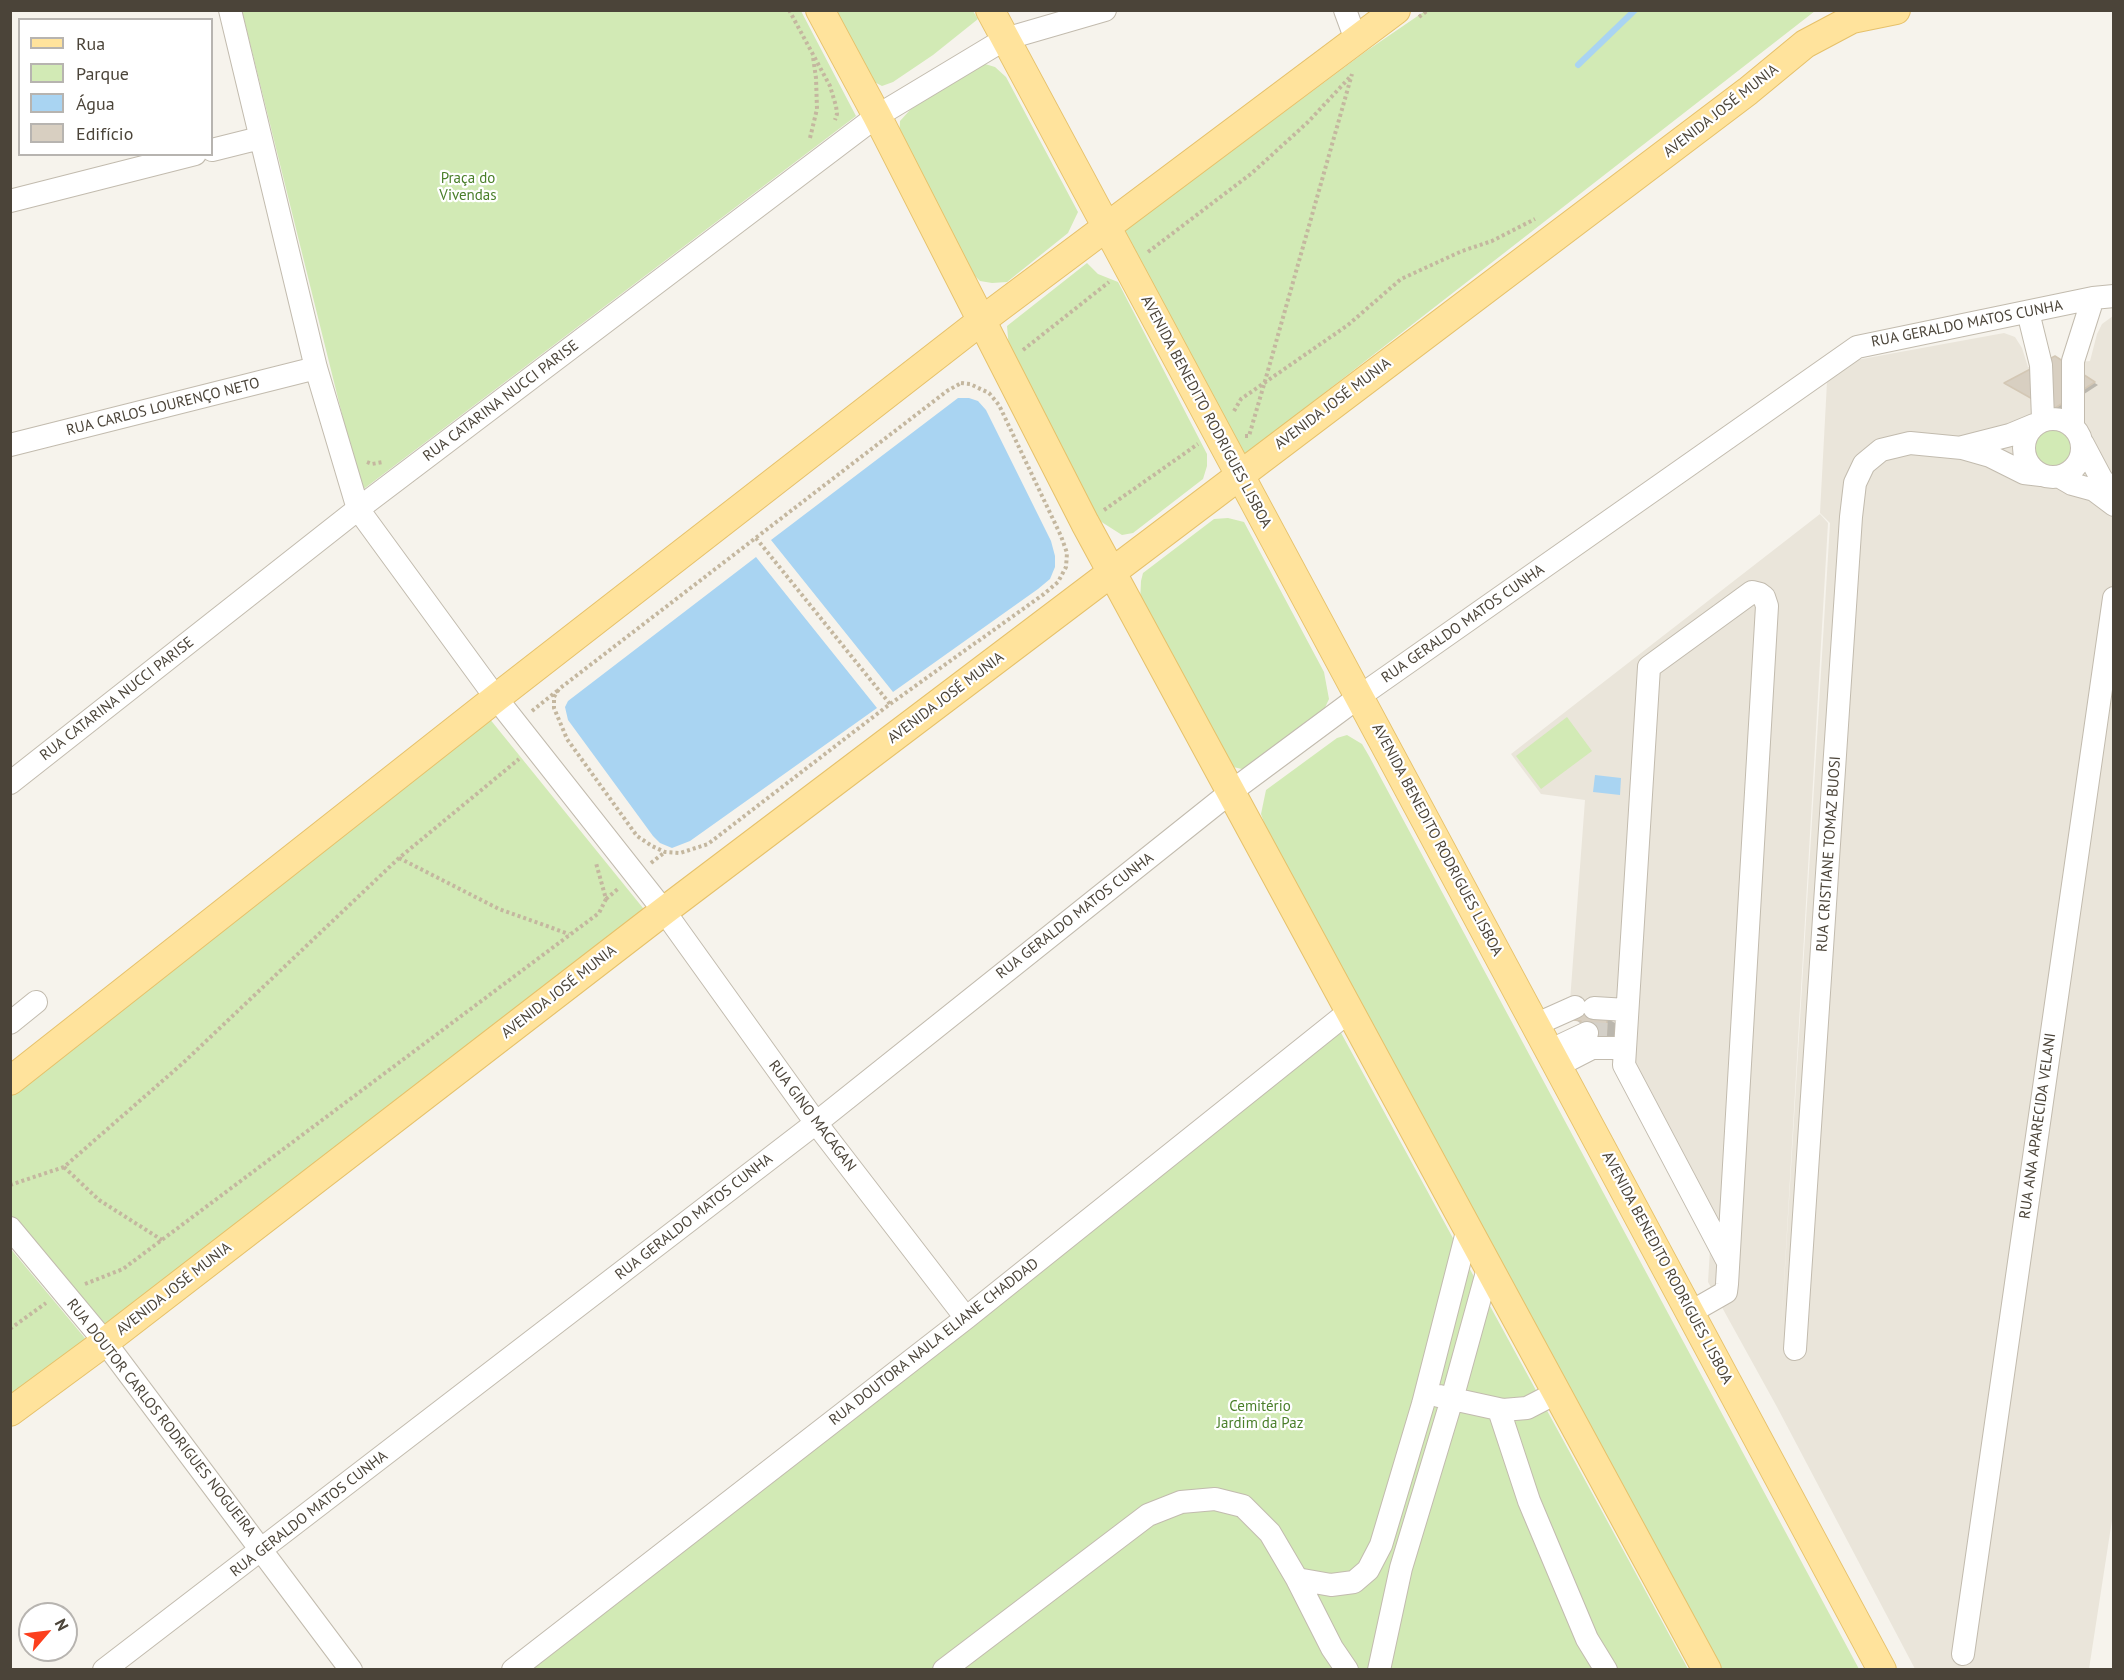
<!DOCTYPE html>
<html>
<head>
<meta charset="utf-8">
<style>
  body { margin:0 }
  #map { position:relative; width:2124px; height:1680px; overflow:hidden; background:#f6f3ec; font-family:"PT Sans",sans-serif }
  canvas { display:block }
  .frame { position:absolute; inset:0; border:12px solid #4b4439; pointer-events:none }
  .legend { position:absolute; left:18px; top:18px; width:195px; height:138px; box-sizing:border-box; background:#fff; border:2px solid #b7b4b0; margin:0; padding:8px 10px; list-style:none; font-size:18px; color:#4b4439 }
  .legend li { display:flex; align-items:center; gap:12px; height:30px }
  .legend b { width:30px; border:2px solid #b7b4b0 }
  .north { position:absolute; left:18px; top:1602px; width:60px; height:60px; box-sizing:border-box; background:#fff; border:2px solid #b7b4b0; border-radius:50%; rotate:62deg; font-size:16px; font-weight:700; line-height:24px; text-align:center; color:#4b4439 }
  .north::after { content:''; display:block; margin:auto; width:21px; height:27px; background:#fc3f1d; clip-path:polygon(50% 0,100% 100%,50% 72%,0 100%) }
</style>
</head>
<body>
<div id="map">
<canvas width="2124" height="1680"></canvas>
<div class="frame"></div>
<ul class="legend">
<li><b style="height:8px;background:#ffe39c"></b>Rua</li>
<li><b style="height:16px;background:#d2eab5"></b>Parque</li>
<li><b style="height:16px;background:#a9d4f2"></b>Água</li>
<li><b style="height:16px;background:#d8cfc1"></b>Edifício</li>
</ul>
<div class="north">N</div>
</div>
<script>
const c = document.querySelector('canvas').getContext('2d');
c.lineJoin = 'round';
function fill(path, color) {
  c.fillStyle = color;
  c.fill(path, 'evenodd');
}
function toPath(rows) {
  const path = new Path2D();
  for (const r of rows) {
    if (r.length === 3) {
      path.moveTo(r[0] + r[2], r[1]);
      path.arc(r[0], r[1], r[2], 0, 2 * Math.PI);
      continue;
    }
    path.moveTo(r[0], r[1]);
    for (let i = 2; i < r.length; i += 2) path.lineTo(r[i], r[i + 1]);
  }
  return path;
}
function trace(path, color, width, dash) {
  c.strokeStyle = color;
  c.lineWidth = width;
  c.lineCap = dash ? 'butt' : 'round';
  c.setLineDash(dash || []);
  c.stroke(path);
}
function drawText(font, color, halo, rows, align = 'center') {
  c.font = font + ' "PT Sans",sans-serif';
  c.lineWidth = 4.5;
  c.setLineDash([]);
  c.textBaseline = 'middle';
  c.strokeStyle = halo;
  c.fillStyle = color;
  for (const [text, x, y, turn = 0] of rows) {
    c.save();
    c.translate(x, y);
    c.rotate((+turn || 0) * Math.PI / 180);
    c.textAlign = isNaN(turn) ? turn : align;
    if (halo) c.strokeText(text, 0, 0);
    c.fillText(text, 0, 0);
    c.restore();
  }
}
fill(toPath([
  [2113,316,2114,1507,2089,1669,1915,1669,1777,1407,1708,1282,1710,1249,1582,1003,1570,1001,1585,800,1541,794,1511,754,1820,514,1828,523,1781,1334,1830,523,1820,513,1827,382,1851,361,2004,333,2015,337,2022,348,2028,367,2090,361,2097,334,2102,324]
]), '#eae5da');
fill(toPath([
  [242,11,801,11,856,116,361,491],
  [827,11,973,11,978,19,933,55,893,82,882,86,861,75],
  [1425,11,1815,11,1242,457,1123,232,1365,52],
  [985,64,995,67,1006,77,1078,212,1068,233,1007,282,992,283,980,281,972,273,899,141,900,121,910,110,971,65],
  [1087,263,1098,274,1118,282,1207,454,1207,466,1203,479,1133,533,1122,535,1100,521,1009,349,1007,326],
  [2052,447,21],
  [1228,518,1244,522,1324,672,1329,699,1321,716,1254,767,1242,769,1233,767,1140,603,1141,581,1143,573,1214,519],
  [1567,717,1592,751,1541,789,1516,756],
  [489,718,647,913,105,1331,11,1217,11,1094],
  [1347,735,1362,744,1369,756,1859,1669,1717,1669,1267,831,1261,814,1266,790,1337,738],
  [1340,1031,1688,1669,529,1670],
  [10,1248,89,1343,10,1398]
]), '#d2eab5');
fill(toPath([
  [958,398,969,398,978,401,986,410,1051,541,1055,556,1055,567,1050,579,1038,589,893,692,771,540],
  [756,557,877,708,690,841,672,848,660,843,653,836,568,720,565,707,568,701],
  [1595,775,1621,778,1620,795,1593,792]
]), '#a9d4f2');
fill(toPath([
  [2055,358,2098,385,2058,411,2007,383],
  [1607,1018,1618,1025,1617,1051,1576,1020]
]), '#0003');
trace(toPath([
  [1578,65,1635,10]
]), '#a9d4f2', 6);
const building = toPath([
  [2055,356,2095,382,2052,410,2004,383,2055,356],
  [1575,1004,1607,1017,1606,1046,1580,1031,1581,1021,1574,1020,1575,1004]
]);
fill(building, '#d8cfc1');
trace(building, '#d3c7b4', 1.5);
trace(toPath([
  [1587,1033,1607,1034]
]), '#d4d0c8', 22, [22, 11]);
const minor = toPath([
  [230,10,316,368,358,509,496,698,664,911,816,1123,966,1318],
  [1345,10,1356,40],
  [212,150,260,138],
  [10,201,195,154],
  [2028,312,2041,365,2043,419],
  [2053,448,29],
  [2073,426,2073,361,2093,298],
  [2083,444,2101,478,2114,495],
  [10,445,316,368],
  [1963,447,2010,435,2034,425],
  [2060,477,2072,484,2094,490,2114,505],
  [10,783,358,509,877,116,1005,39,1105,10],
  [1594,1008,1627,1010],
  [10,1023,36,1002],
  [1537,1024,1575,1007],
  [1551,1050,1587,1033],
  [1559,1065,1592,1048,1625,1048],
  [10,1228,105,1342,351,1670],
  [1691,1312,1726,1292,1727,1284,1767,606,1764,597,1760,594,1752,592,1649,667,1624,1065,1728,1262],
  [1795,1349,1851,517,1855,483,1864,464,1881,450,1910,443,1962,448,1990,456,2024,473,2041,475],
  [1439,1396,1503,1410,1527,1408,1558,1392],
  [1499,1410,1529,1501,1587,1639,1606,1670],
  [1297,1579,1331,1585,1354,1582,1368,1570,1381,1545,1423,1404,1468,1228],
  [1963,1654,2114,598],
  [104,1670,816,1123,1232,791,1360,696,1857,347,2093,298,2114,296],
  [513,1670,966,1318,1351,1010],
  [944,1670,1148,1515,1181,1502,1215,1499,1243,1506,1270,1533,1297,1579,1332,1648,1347,1670],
  [1379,1670,1401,1568,1452,1399,1489,1265]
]);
const major = toPath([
  [820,10,877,116,1085,523,1707,1670],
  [990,10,1882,1670],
  [10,1081,496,698,981,321,1396,10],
  [10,1412,105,1342,664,911,1748,91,1805,44,1852,19,1896,10]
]);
trace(minor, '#c2bbae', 24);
trace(major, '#e6c16a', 30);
trace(toPath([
  [789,10,830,86,836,106,837,114,835,120],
  [1419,17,1428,10],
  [810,138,817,109,816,78,813,57],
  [1148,252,1252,173,1308,122,1350,77],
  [1023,350,1109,282],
  [961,383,970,384,989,393,999,405,1061,536,1067,553,1066,567,1058,582,1044,594,890,704,708,844,680,853,665,852,652,846,637,836,567,739,554,708,554,697,559,689,947,391,961,383],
  [1234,411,1241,399,1348,325,1401,279,1462,251,1492,241,1535,219],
  [1245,436,1249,436,1265,381,1352,74],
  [367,462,372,464,383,462],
  [1104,510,1198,444],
  [756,538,890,704],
  [532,711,557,691],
  [399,858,499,909,569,934],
  [651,863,665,852],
  [606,899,619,888],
  [64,1167,99,1200,162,1240],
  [10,1185,64,1167,183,1063,399,858,519,759],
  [85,1284,123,1269,599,913,606,899,596,863],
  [10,1329,46,1303]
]), '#c4b79f', 4, [3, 3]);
trace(minor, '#fff', 22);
trace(major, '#ffe39c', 28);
drawText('15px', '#4b4439', '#fff', [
  ["AVENIDA JOSÉ MUNIA",1721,111,-38],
  ["RUA GERALDO MATOS CUNHA",1967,324,-11],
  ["RUA CATARINA NUCCI PARISE",501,401,-37],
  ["AVENIDA JOSÉ MUNIA",1333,404,-37],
  ["RUA CARLOS LOURENÇO NETO",163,407,-14],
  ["AVENIDA BENEDITO RODRIGUES LISBOA",1206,412,62],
  ["RUA GERALDO MATOS CUNHA",1463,624,-35],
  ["AVENIDA JOSÉ MUNIA",946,698,-37],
  ["RUA CATARINA NUCCI PARISE",117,699,-38],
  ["AVENIDA BENEDITO RODRIGUES LISBOA",1437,840,62],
  ["RUA CRISTIANE TOMAZ BUOSI",1829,854,-86],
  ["RUA GERALDO MATOS CUNHA",1075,916,-38],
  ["AVENIDA JOSÉ MUNIA",559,992,-38],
  ["RUA GINO MACAGAN",812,1116,53],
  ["RUA ANA APARECIDA VELANI",2038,1126,-82],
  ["RUA GERALDO MATOS CUNHA",694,1217,-38],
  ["AVENIDA BENEDITO RODRIGUES LISBOA",1667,1268,62],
  ["AVENIDA JOSÉ MUNIA",174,1289,-38],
  ["RUA DOUTORA NAJLA ELIANE CHADDAD",934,1342,-38],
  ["RUA DOUTOR CARLOS RODRIGUES NOGUEIRA",161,1418,52],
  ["RUA GERALDO MATOS CUNHA",309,1514,-38]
]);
drawText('15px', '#4a7f2a', '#fff', [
  ["Praça do",468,179],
  ["Vivendas",468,196],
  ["Cemitério",1260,1407],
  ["Jardim da Paz",1260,1424]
]);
</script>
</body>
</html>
